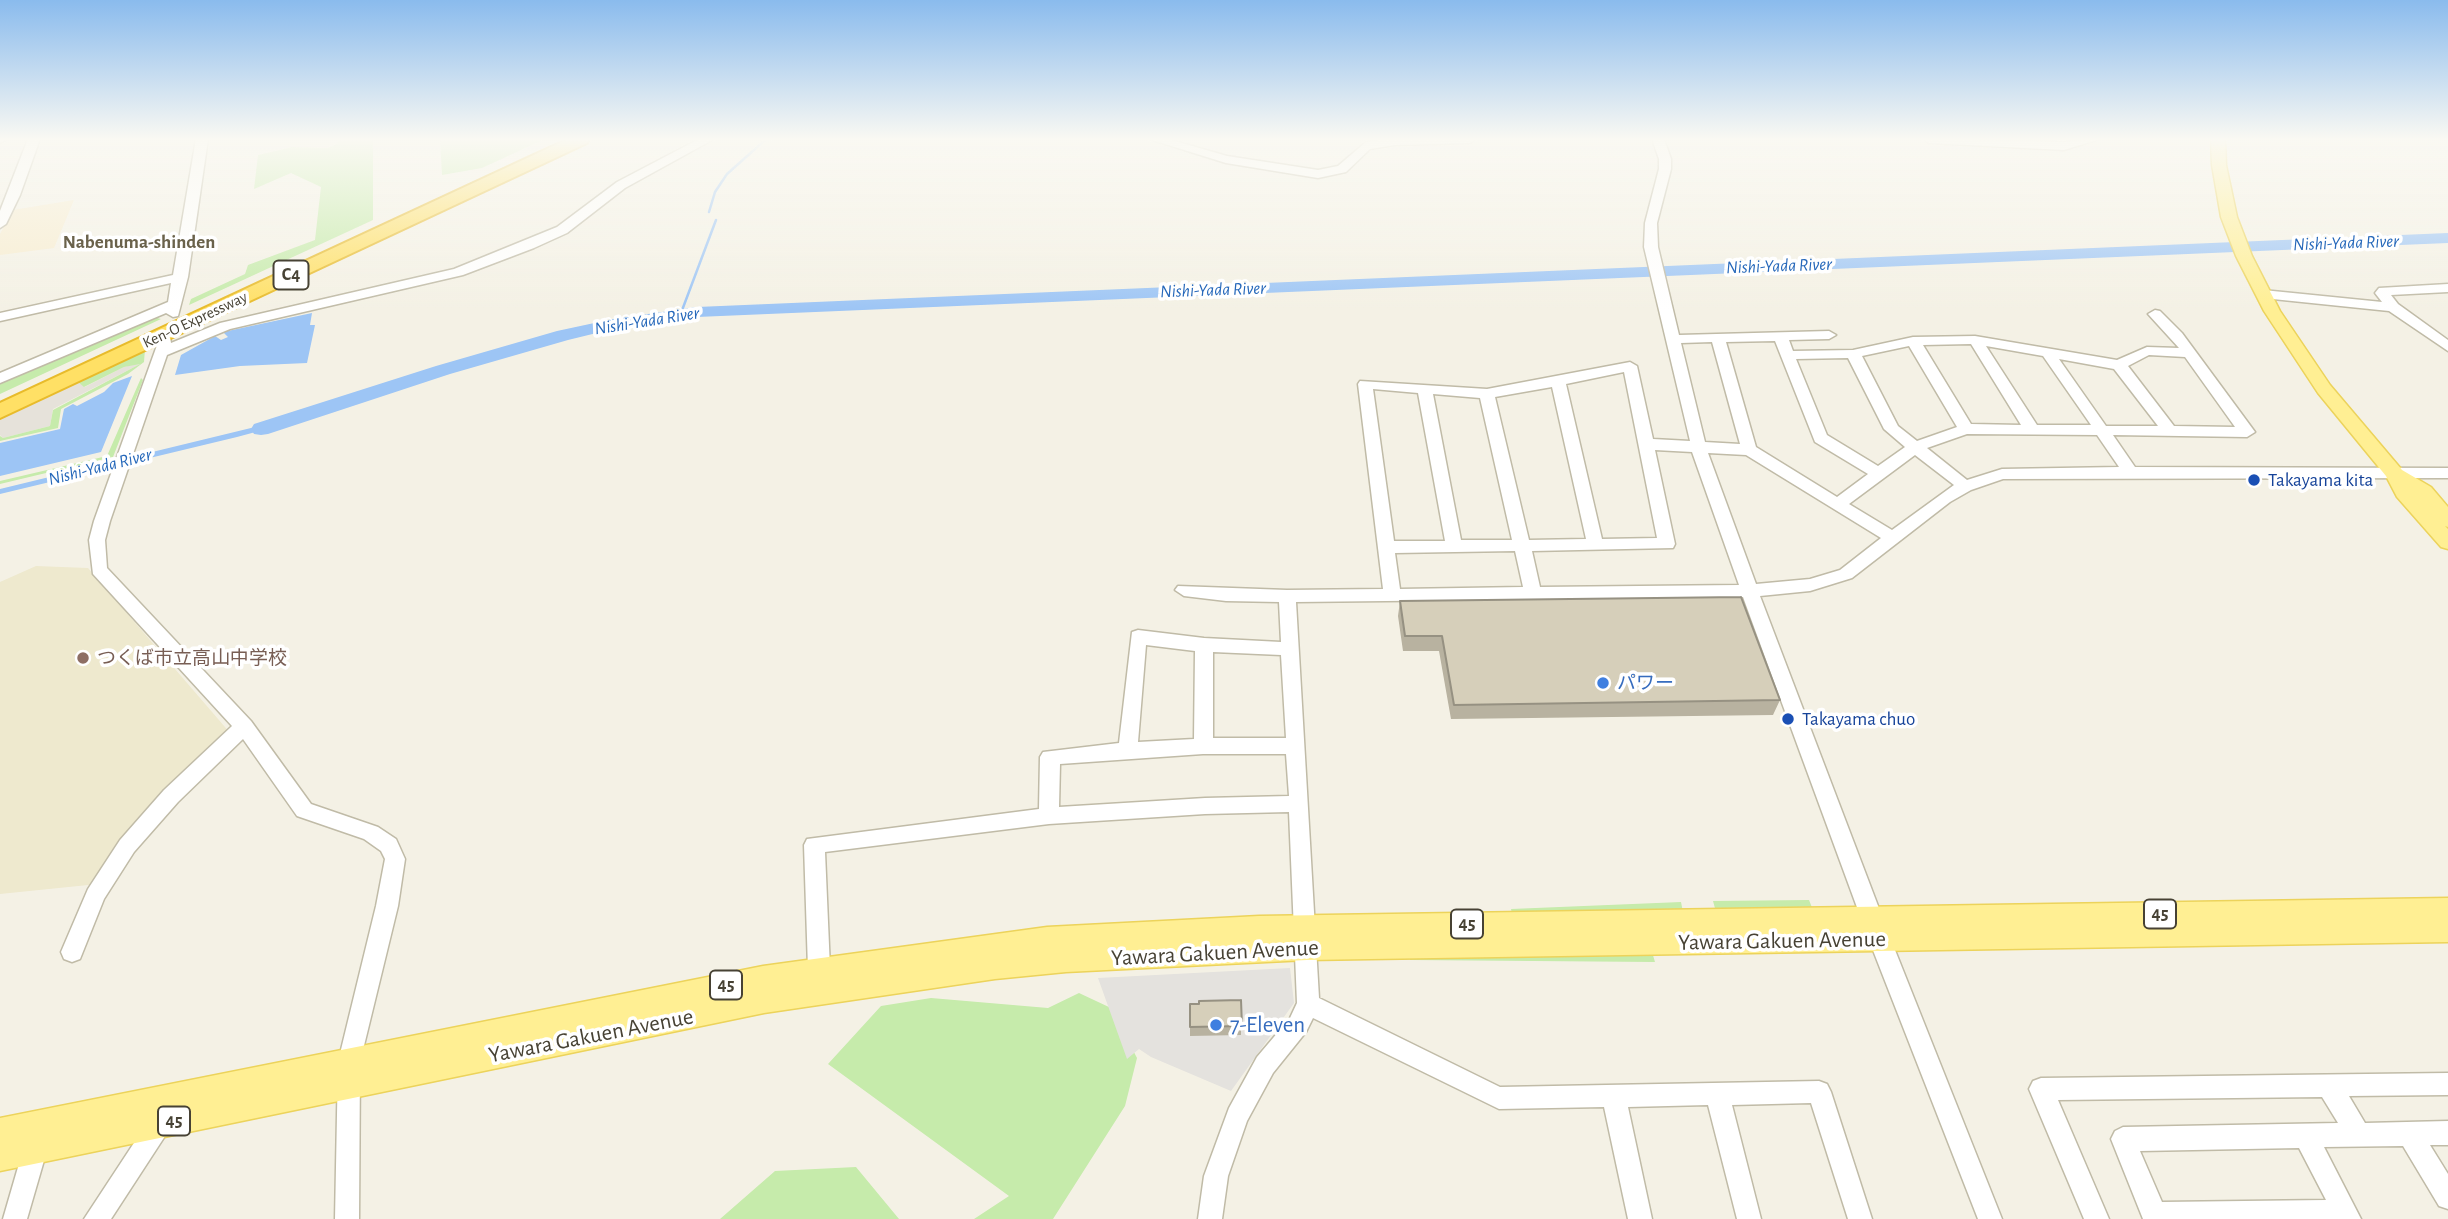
<!DOCTYPE html>
<html>
<head>
<meta charset="utf-8">
<style>
  body { margin:0 }
  canvas { display:block; background:#f4f1e5 }
</style>
</head>
<body>
<canvas width="2448" height="1219"></canvas>
<script>
const c = document.querySelector('canvas').getContext('2d');
c.lineJoin = 'round';
function fill(path, color) {
  c.fillStyle = color;
  c.fill(path, 'evenodd');
}
function toPath(rows) {
  const path = new Path2D();
  for (const r of rows) {
    path.moveTo(r[0], r[1]);
    for (let i = 2; i < r.length; i += 2) path.lineTo(r[i], r[i + 1]);
  }
  return path;
}
function trace(path, color, width, dash) {
  c.strokeStyle = color;
  c.lineWidth = width;
  c.lineCap = dash ? 'butt' : 'round';
  c.setLineDash(dash || []);
  c.stroke(path);
}
function drawText(font, color, halo, rows, align = 'center') {
  c.font = font + ' "Alegreya Sans","Noto Sans JP",sans-serif';
  c.lineWidth = 7;
  c.setLineDash([]);
  c.textBaseline = 'middle';
  c.strokeStyle = halo;
  c.fillStyle = color;
  for (const [text, x, y, turn = 0] of rows) {
    c.save();
    c.translate(x, y);
    c.rotate((+turn || 0) * Math.PI / 180);
    c.textAlign = isNaN(turn) ? turn : align;
    if (halo) c.strokeText(text, 0, 0);
    c.fillText(text, 0, 0);
    c.restore();
  }
}
fill(toPath([
  [74,200,54,248,0,255,0,234,13,210]
]), '#f7eccf');
fill(toPath([
  [144,362,53,409,50,426,3,438,0,435,0,419,78,382,85,387,124,367]
]), '#e6e2da');
fill(toPath([
  [36,566,88,568,231,734,98,884,0,894,0,582]
]), '#eee9ce');
fill(toPath([
  [338,139,373,139,373,220,189,305,191,299,245,274,248,265,315,240,321,187,291,173,254,189,258,155,292,147,327,148,337,144],
  [440,139,545,139,482,168,442,175],
  [154,317,161,319,0,394,0,384,20,374],
  [145,349,144,362,128,374,61,409,58,428,0,441,0,436,3,438,50,426,53,410,140,364,124,367,84,387,78,382],
  [141,378,143,380,113,457,0,484,0,481,107,456],
  [1809,900,1813,910,1716,912,1713,901],
  [1681,902,1683,912,1512,914,1511,909],
  [1652,952,1655,962,1410,960,1409,955],
  [1079,993,1111,1008,1137,1058,1125,1106,1053,1219,974,1219,1009,1196,828,1064,881,1006,931,998,1048,1008],
  [856,1167,899,1219,720,1219,775,1171]
]), '#c6ebab');
fill(toPath([
  [1290,968,1294,1003,1231,1091,1151,1057,1139,1049,1127,1059,1098,978]
]), '#e4e2de');
fill(toPath([
  [312,313,310,325,315,325,307,363,240,366,175,375,181,355,215,336,221,340,228,337,223,332],
  [132,376,101,452,0,476,0,443,60,429,64,409,73,404,77,406,104,392,113,383],
  [288,419,289,423,237,437,0,494,0,489]
]), '#9dc5f5');
trace(toPath([
  [709,212,715,192,727,174,764,141,772,139],
  [681,313,716,220]
]), '#9dc5f5', 2.5);
fill(toPath([
  [2448,233,2448,243,697,317,613,329,568,340,450,374,268,434,261,435,254,434,251,429,254,424,436,366,557,331,613,319,697,307,2448,233]
]), '#9dc5f5');
const minor = toPath([
  [0,139,7,139,0,143,0,139],
  [28,139,40,139,20,195,6,224,0,228,0,211,28,139],
  [196,139,208,139,188,277,178,316,173,317,166,313,0,383,0,373,168,302,171,283,0,321,0,313,173,275,196,139],
  [699,139,714,139,625,188,567,233,534,248,463,275,230,329,167,355,110,521,105,540,107,568,251,721,311,804,378,827,396,839,405,859,398,906,360,1062,359,1219,335,1219,338,1062,376,906,385,859,381,851,364,839,297,816,243,739,178,802,134,852,104,899,80,959,72,962,64,959,61,952,88,889,120,840,164,790,232,726,93,574,89,540,94,521,160,337,170,337,171,343,220,323,454,269,557,227,617,182,699,139],
  [1149,139,1168,139,1227,156,1318,170,1338,166,1366,142,1386,139,1476,139,1470,143,1395,145,1370,149,1346,172,1318,178,1226,163,1149,139],
  [1652,139,1664,139,1671,159,1671,169,1657,223,1658,247,1679,335,1829,331,1836,335,1829,339,1789,340,1793,351,1853,350,1913,337,1975,336,2117,360,2147,347,2179,348,2148,314,2155,310,2160,311,2182,333,2255,432,2247,437,2113,435,2135,467,2448,468,2448,478,2003,479,1971,490,1950,502,1852,578,1810,591,1760,596,1891,940,2002,1219,1978,1219,1869,940,1743,597,1296,602,1319,998,1500,1087,1819,1081,1827,1084,1831,1092,1872,1219,1848,1219,1811,1103,1732,1105,1761,1219,1737,1219,1708,1105,1628,1107,1652,1219,1628,1219,1604,1107,1499,1109,1313,1018,1306,1032,1273,1073,1247,1121,1228,1176,1222,1219,1198,1219,1204,1176,1229,1108,1257,1057,1290,1018,1297,1003,1289,812,1205,814,1049,824,825,852,830,969,827,976,819,979,811,976,808,969,804,845,807,839,1039,809,1040,757,1043,752,1119,743,1132,632,1138,630,1204,638,1281,642,1279,602,1226,601,1184,596,1175,590,1178,586,1287,590,1383,589,1358,384,1360,381,1487,389,1630,362,1637,366,1653,439,1690,441,1644,247,1645,223,1659,169,1659,159,1652,139],
  [1775,341,1815,442,1868,474,1837,497,1756,447,1726,342,1775,341],
  [1712,342,1740,444,1705,442,1681,343,1712,342],
  [1971,344,2021,425,1971,424,1923,345,1971,344],
  [1909,346,1957,427,1917,441,1898,426,1862,356,1909,346],
  [1986,346,2043,356,2091,425,2037,425,1986,346],
  [2149,355,2185,357,2235,427,2174,426,2128,366,2149,355],
  [1848,358,1884,429,1905,447,1878,466,1827,435,1796,359,1848,358],
  [2059,359,2114,369,2158,426,2106,426,2059,359],
  [1624,372,1657,538,1602,539,1566,384,1624,372],
  [1552,387,1586,539,1529,540,1495,397,1552,387],
  [1373,389,1418,393,1445,541,1394,541,1373,389],
  [1433,394,1480,398,1512,540,1461,540,1433,394],
  [1967,434,2097,435,2119,467,2002,469,1967,480,1927,448,1967,434],
  [1655,450,1692,452,1739,585,1540,587,1532,551,1673,548,1675,544,1655,450],
  [1708,453,1746,455,1881,538,1840,570,1810,579,1756,584,1708,453],
  [1915,455,1954,485,1892,530,1849,504,1915,455],
  [1515,551,1523,587,1400,589,1395,553,1515,551],
  [1146,645,1195,651,1194,739,1138,742,1146,645],
  [1213,652,1281,655,1286,738,1213,738,1213,652],
  [1203,754,1286,754,1289,796,1205,798,1059,807,1060,764,1203,754],
  [1923,139,2064,142,2100,139,2064,150,1929,143,1923,139],
  [2448,284,2448,292,2391,295,2398,304,2448,340,2448,351,2389,311,2263,298,2256,294,2263,290,2382,302,2375,293,2379,288,2448,284],
  [2448,1073,2448,1095,2349,1096,2365,1123,2448,1121,2448,1145,2430,1145,2448,1174,2448,1209,2439,1206,2403,1146,2324,1147,2361,1219,2143,1219,2111,1139,2115,1131,2123,1127,2338,1123,2322,1097,2058,1100,2109,1219,2084,1219,2029,1089,2033,1081,2041,1078,2448,1073],
  [2299,1148,2326,1200,2162,1202,2140,1151,2299,1148],
  [159,1113,167,1117,171,1125,167,1133,111,1219,84,1219,151,1117,159,1113],
  [35,1138,43,1142,47,1150,27,1219,3,1219,23,1150,27,1142,35,1138]
]);
const major = toPath([
  [2211,139,2225,139,2226,165,2237,217,2252,256,2280,311,2330,385,2402,470,2431,487,2448,507,2448,527,2445,526,2448,529,2448,549,2441,547,2397,497,2386,476,2318,393,2264,311,2236,256,2221,217,2212,165,2211,139],
  [2448,898,2448,942,1307,960,1066,972,995,979,764,1013,0,1171,0,1118,763,966,1047,927,1259,916,2448,898]
]);
const highway = toPath([
  [568,139,589,139,587,143,0,418,0,403,568,139]
]);
trace(minor, '#c0bba7', 3);
trace(major, '#ecd35b', 3);
trace(highway, '#e8bb2b', 4);
fill(minor, '#fff');
fill(major, '#ffef93');
fill(highway, '#ffe065');
fill(toPath([
  [1400,601,1780,700,1773,715,1451,719,1439,651,1403,651,1398,616],
  [1241,1000,1241,1035,1190,1036,1190,1004]
]), '#b8b2a0');
const building = toPath([
  [1741,597,1780,700,1454,705,1442,636,1405,636,1400,601,1741,597],
  [1241,1000,1242,1026,1190,1027,1190,1004,1199,1004,1199,1001,1241,1000]
]);
fill(building, '#d6cfba');
trace(building, '#969182', 2);
const sky = c.createLinearGradient(0, 0, 0, 310);
sky.addColorStop(0, '#8abbed');
sky.addColorStop(0.45, '#faf9f3');
sky.addColorStop(1, '#faf9f300');
c.fillStyle = sky;
c.fillRect(0, 0, 2448, 310);
for (const [x, y, r, color] of [
  [2254,480,7,"#1a4fb4"],
  [83,658,7,"#8d6e63"],
  [1603,683,7,"#3f7fe0"],
  [1788,719,7,"#1a4fb4"],
  [1216,1025,7,"#3f7fe0"]
]) {
  const dot = new Path2D();
  dot.arc(x, y, r, 0, 2 * Math.PI);
  c.fillStyle = color;
  c.fill(dot);
  trace(dot, '#fff', 2.5);
}
drawText('16px', '#474234', '#fff', [
  ["Ken-O Expressway",195,320,-25]
]);
drawText('italic 18px', '#2668ba', '#fff', [
  ["Nishi-Yada River",2346,243,-2],
  ["Nishi-Yada River",1779,266,-2],
  ["Nishi-Yada River",1213,290,-2],
  ["Nishi-Yada River",647,321,-9],
  ["Nishi-Yada River",100,467,-14]
]);
for (const [x, y, w] of [
  [291,275,35],
  [2160,914,32],
  [1467,924,32],
  [726,985,32],
  [174,1121,32]
]) {
  const box = new Path2D();
  box.roundRect(x - w / 2, y - 14.5, w, 29, 5);
  c.fillStyle = '#fff';
  c.fill(box);
  trace(box, '#474234', 2);
}
drawText('bold 18px', '#474234', null, [
  ["C4",291,275],
  ["45",2160,914],
  ["45",1467,924],
  ["45",726,985],
  ["45",174,1121]
]);
drawText('bold 19px', '#6a624b', '#fff', [
  ["Nabenuma-shinden",139,242]
]);
drawText('19px', '#164399', '#fff', [
  ["Takayama kita",2268,480],
  ["Takayama chuo",1802,719]
], 'left');
drawText('19px', '#785e54', '#fff', [
  ["つくば市立高山中学校",97,658]
], 'left');
drawText('19px', '#366cbe', '#fff', [
  ["パワー",1617,683]
], 'left');
drawText('23px', '#474234', '#fff', [
  ["Yawara Gakuen Avenue",1782,941,-1],
  ["Yawara Gakuen Avenue",1215,953,-3],
  ["Yawara Gakuen Avenue",591,1036,-11]
]);
drawText('23px', '#366cbe', '#fff', [
  ["7-Eleven",1230,1025]
], 'left');
</script>
</body>
</html>
